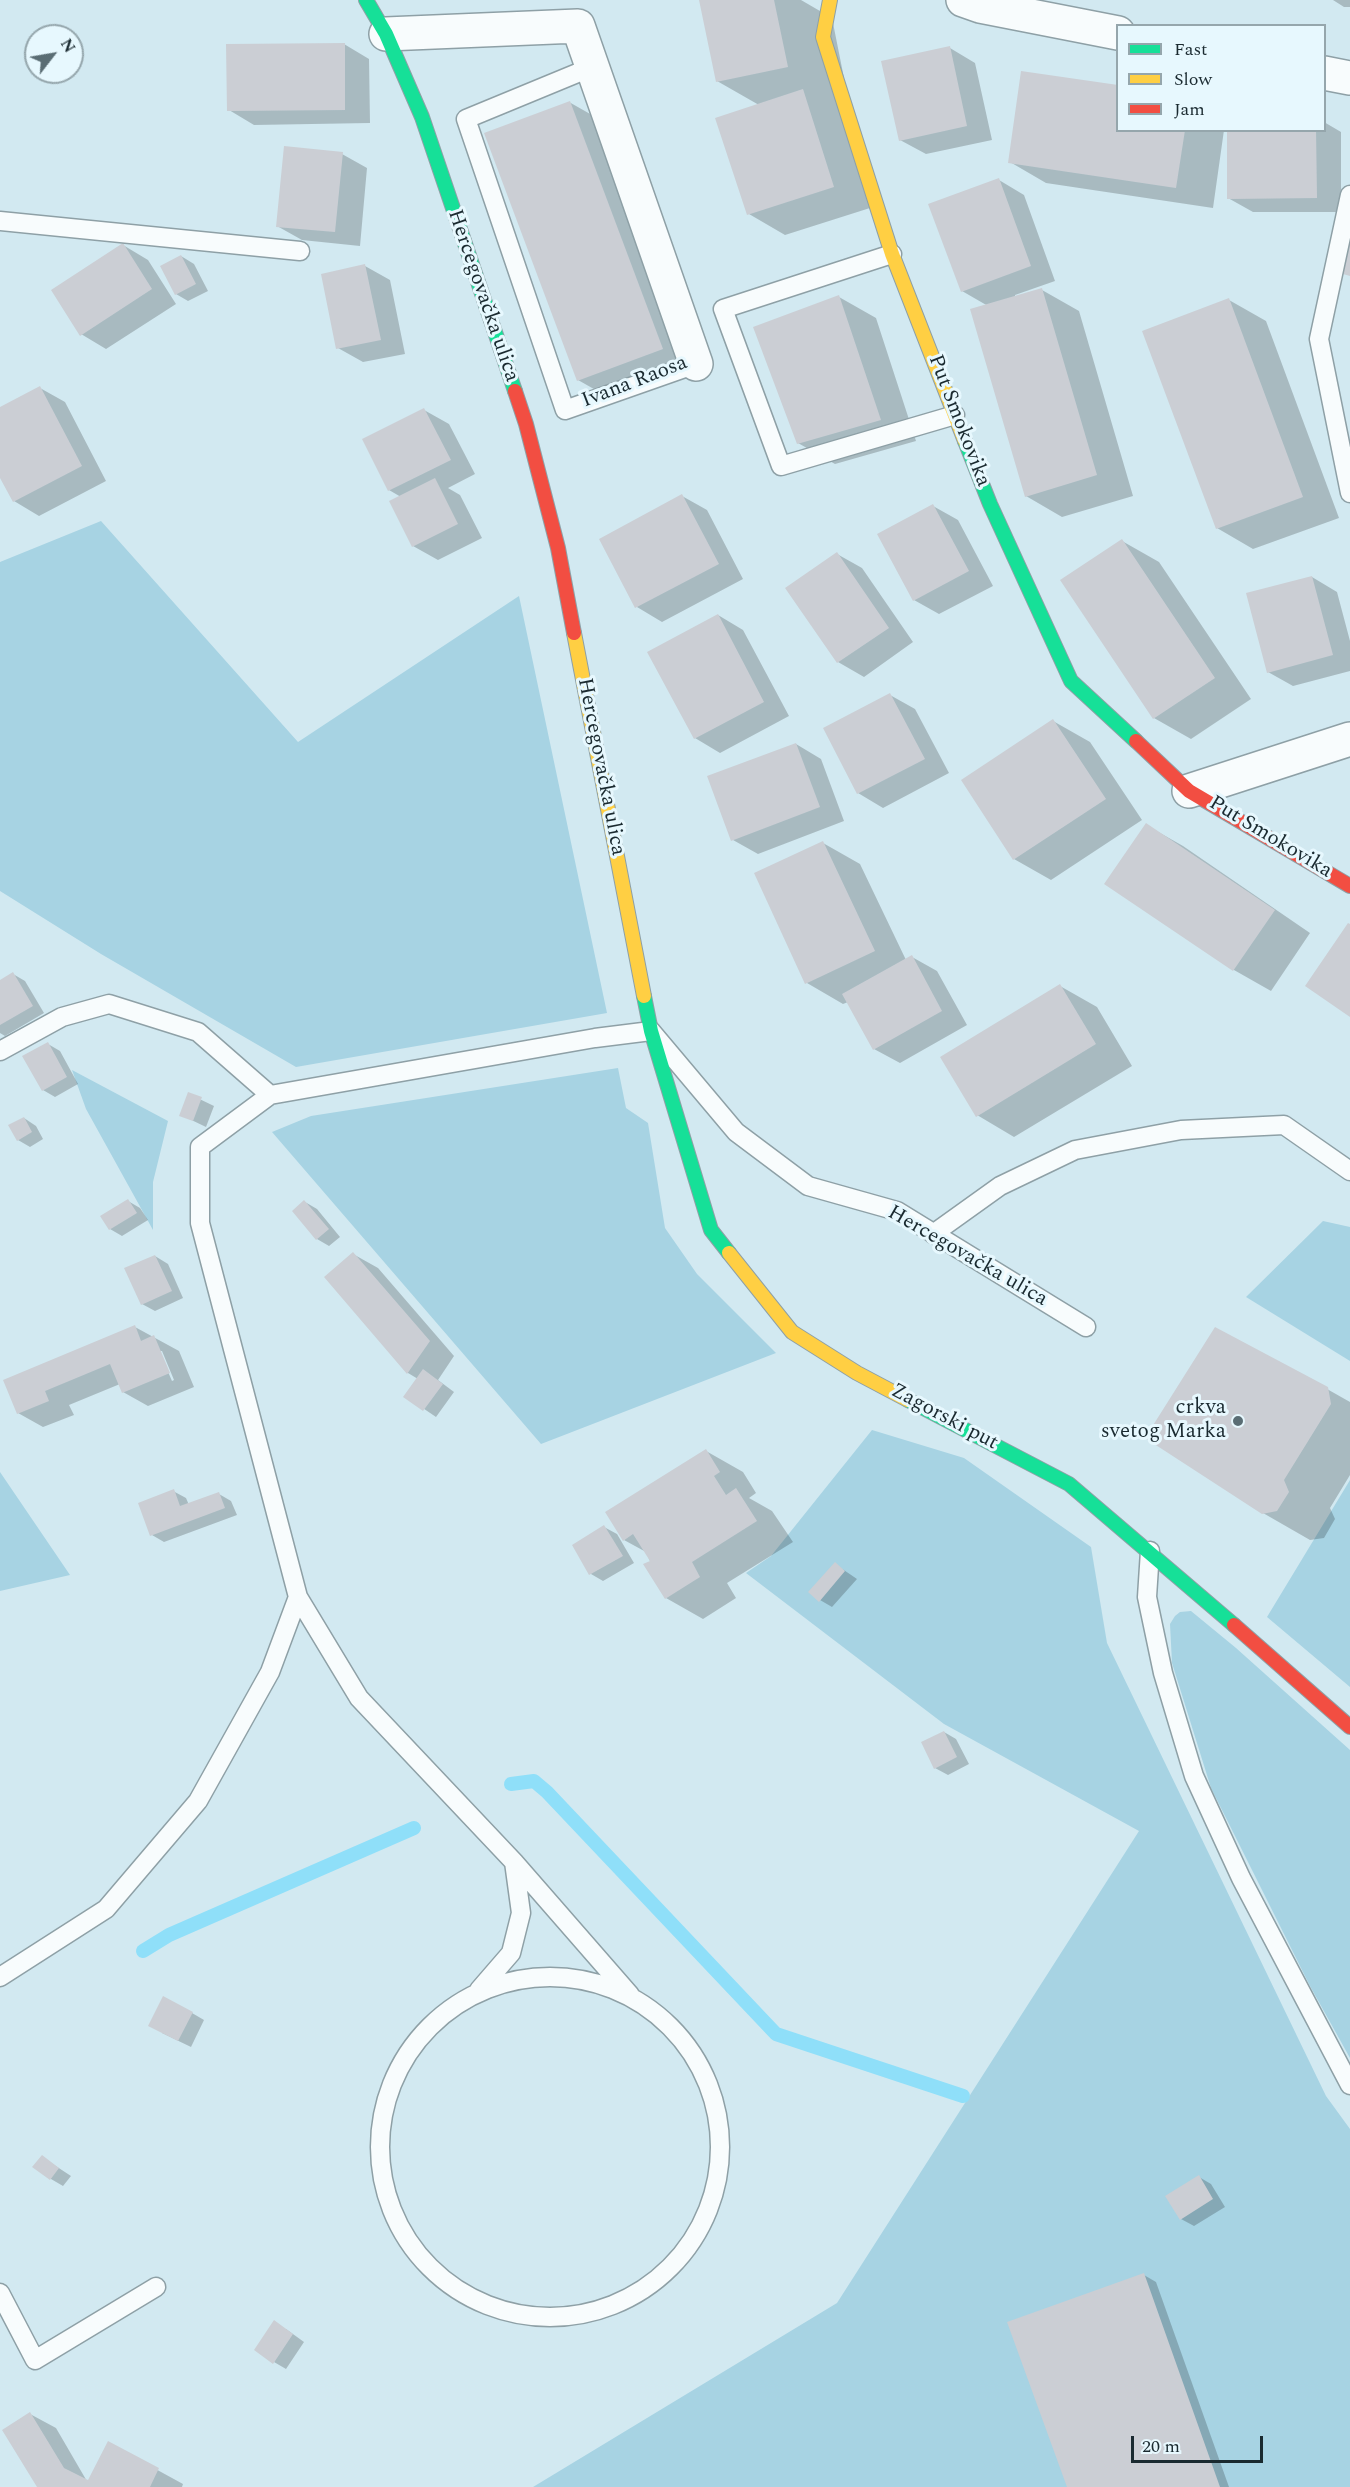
<!DOCTYPE html>
<html>
<head>
<meta charset="utf-8">
<style>
  body { margin:0 }
  #map { position:relative; width:1350px; height:2487px; overflow:hidden; background:#d2e9f1; font-family:Spectral,serif }
  canvas { display:block }
  .legend { position:absolute; left:1116px; top:24px; width:210px; height:108px; box-sizing:border-box; background:#e7f8fe; border:2px solid #95a6ac; margin:0; padding:8px 10px; list-style:none; font-size:18px; color:#1a2a30 }
  .legend li { display:flex; align-items:center; gap:12px; height:30px }
  .legend b { width:30px; border:2px solid #95a6ac }
  .north { position:absolute; left:24px; top:24px; width:60px; height:60px; box-sizing:border-box; background:#e7f8fe; border:2px solid #95a6ac; border-radius:50%; rotate:59deg; font-size:16px; font-weight:700; line-height:24px; text-align:center; color:#1a2a30 }
  .north::after { content:''; display:block; margin:auto; width:21px; height:27px; background:#5a6d74; clip-path:polygon(50% 0,100% 100%,50% 72%,0 100%) }
  .scale { position:absolute; left:1131px; top:2436px; width:132px; height:27px; box-sizing:border-box; border:3px solid #1a2a30; border-top:0; padding-left:8px; font-size:18px; line-height:21px; white-space:nowrap; color:#1a2a30; -webkit-text-stroke:4px #e7f8fe; paint-order:stroke }
</style>
</head>
<body>
<div id="map">
<canvas width="1350" height="2487"></canvas>
<ul class="legend">
<li><b style="height:8px;background:#16e098"></b>Fast</li>
<li><b style="height:8px;background:#ffcf43"></b>Slow</li>
<li><b style="height:8px;background:#f24e42"></b>Jam</li>
</ul>
<div class="north">N</div>
<div class="scale">20 m</div>
</div>
<script>
const c = document.querySelector('canvas').getContext('2d');
c.lineJoin = 'round';
function fill(path, color) {
  c.fillStyle = color;
  c.fill(path, 'evenodd');
}
function toPath(rows) {
  const path = new Path2D();
  for (const r of rows) {
    if (r.length === 3) {
      path.moveTo(r[0] + r[2], r[1]);
      path.arc(r[0], r[1], r[2], 0, 2 * Math.PI);
      continue;
    }
    path.moveTo(r[0], r[1]);
    for (let i = 2; i < r.length; i += 2) path.lineTo(r[i], r[i + 1]);
  }
  return path;
}
function trace(path, color, width, dash) {
  c.strokeStyle = color;
  c.lineWidth = width;
  c.lineCap = dash ? 'butt' : 'round';
  c.setLineDash(dash || []);
  c.stroke(path);
}
function drawText(font, color, halo, rows, align = 'center') {
  c.font = font + ' Spectral,serif';
  c.lineWidth = 6;
  c.setLineDash([]);
  c.textBaseline = 'middle';
  c.strokeStyle = halo;
  c.fillStyle = color;
  for (const [text, x, y, turn = 0] of rows) {
    c.save();
    c.translate(x, y);
    c.rotate((+turn || 0) * Math.PI / 180);
    c.textAlign = isNaN(turn) ? turn : align;
    if (halo) c.strokeText(text, 0, 0);
    c.fillText(text, 0, 0);
    c.restore();
  }
}
fill(toPath([
  [101,521,298,742,519,596,607,1013,296,1067,101,954,0,891,0,562],
  [618,1068,626,1108,648,1123,665,1228,697,1274,776,1353,541,1444,272,1132,311,1116],
  [72,1070,168,1121,153,1182,153,1230,86,1109],
  [1323,1221,1350,1227,1350,1361,1246,1297],
  [872,1430,964,1458,1091,1547,1107,1643,1326,2096,1350,2129,1350,2487,533,2487,837,2303,1139,1831,944,1724,746,1573,771,1556],
  [0,1472,70,1575,0,1591],
  [1350,1480,1350,1687,1267,1617],
  [1191,1611,1236,1648,1350,1750,1350,2058,1310,1986,1211,1788,1172,1663,1170,1624,1175,1616,1180,1612]
]), '#a7d3e3');
fill(toPath([
  [701,0,801,0,832,18,870,208,785,235,749,214,759,105,717,81],
  [1333,0,1350,0,1350,7,1344,7],
  [344,44,369,59,370,123,254,125,229,110],
  [950,48,975,63,992,140,926,154,900,140],
  [569,102,606,123,699,370,615,401,578,380],
  [1324,122,1341,132,1341,212,1253,212,1228,198,1228,130,1324,130],
  [1118,130,1224,130,1213,208,1046,183,1010,162],
  [342,154,367,168,360,246,302,240,277,226],
  [999,180,1024,195,1055,281,1015,295,1015,298,1042,290,1079,311,1133,496,1062,517,1026,496,988,306,962,291],
  [123,245,148,260,176,304,106,349,81,334],
  [181,256,194,264,208,291,188,301,176,294],
  [365,266,390,280,405,354,363,362,338,348],
  [839,297,876,318,916,441,835,464,798,443],
  [1229,300,1266,321,1339,518,1253,549,1217,528],
  [40,388,65,402,106,481,39,516,14,501,0,475,0,409],
  [424,410,449,424,475,474,448,488,460,495,482,538,438,560,413,546,401,497,389,490],
  [682,496,707,510,743,579,662,622,637,607],
  [933,506,958,520,993,586,939,614,914,600],
  [1122,541,1159,562,1251,699,1191,739,1154,718,1062,581],
  [837,554,862,568,913,642,864,677,838,662,787,588],
  [1312,577,1337,592,1350,641,1350,671,1293,686,1268,672],
  [718,615,743,630,789,716,720,753,695,738],
  [890,695,915,709,949,773,883,808,858,793],
  [1053,721,1090,742,1142,820,1051,880,1014,859],
  [796,744,821,759,844,821,758,854,733,840],
  [1146,825,1183,846,1310,933,1271,991,1234,970,1106,883],
  [823,843,860,864,906,960,912,957,937,971,967,1025,900,1063,874,1049,848,1002,843,1004,807,983],
  [13,974,25,981,44,1013,5,1036,0,1033,0,981],
  [1060,986,1097,1007,1132,1066,1014,1137,977,1115],
  [48,1044,60,1051,78,1084,55,1097,43,1090],
  [189,1094,214,1106,206,1127,181,1115],
  [24,1118,36,1126,43,1139,30,1147,18,1140],
  [128,1201,140,1208,148,1220,122,1236,110,1229],
  [305,1202,317,1209,340,1237,329,1246,317,1239],
  [353,1254,378,1268,454,1356,438,1380,454,1392,436,1417,405,1396,418,1379,408,1373,326,1277],
  [155,1256,168,1264,183,1298,155,1311,142,1304],
  [135,1327,179,1351,194,1387,148,1406,123,1392,120,1384,69,1405,74,1415,43,1427,18,1413,5,1381],
  [159,1351,162,1351,174,1380,172,1381],
  [1327,1389,1350,1402,1350,1475,1330,1508,1335,1519,1324,1538,1310,1540,1263,1513],
  [706,1451,743,1472,756,1493,749,1498,772,1511,793,1542,727,1583,736,1598,703,1619,666,1598,646,1552,624,1540],
  [173,1491,186,1498,189,1505,219,1494,231,1501,237,1515,164,1542,152,1535],
  [604,1527,617,1534,634,1563,603,1581,591,1574],
  [835,1564,857,1579,832,1607,820,1600],
  [944,1732,956,1739,969,1764,948,1775,935,1768],
  [192,2013,204,2020,191,2047,162,2033],
  [42,2157,71,2176,63,2186,51,2179],
  [1199,2177,1211,2184,1225,2207,1194,2226,1181,2219],
  [1144,2275,1156,2282,1229,2487,1068,2487],
  [286,2329,304,2342,286,2369,274,2362],
  [30,2414,56,2428,88,2483,108,2443,183,2484,182,2487,39,2487]
]), '#0003');
trace(toPath([
  [511,1784,534,1781,547,1792,776,2034,963,2096],
  [143,1951,169,1935,414,1828]
]), '#8fdff9', 14);
fill(toPath([
  [699,0,774,0,788,67,716,82],
  [345,43,345,110,227,111,226,44],
  [950,46,967,126,899,141,881,61],
  [1021,71,1118,85,1118,130,1185,130,1176,188,1008,163],
  [803,89,834,187,747,215,715,118],
  [570,101,663,349,577,381,484,133],
  [1227,130,1316,130,1317,198,1227,199],
  [284,146,343,152,335,232,276,227],
  [999,178,1031,266,961,292,928,204],
  [1349,242,1350,242,1350,276,1343,274],
  [123,243,152,289,80,336,51,290],
  [181,255,196,284,175,295,160,266],
  [365,264,381,340,336,349,321,274],
  [1042,288,1097,475,1025,497,970,309],
  [839,295,881,420,797,444,753,327],
  [1229,298,1303,497,1216,529,1142,331],
  [40,386,82,466,13,502,0,478,0,407],
  [424,408,451,460,388,491,362,439],
  [435,478,458,524,412,547,389,501],
  [682,494,719,564,635,608,599,539],
  [933,504,969,571,913,601,877,534],
  [1122,539,1215,678,1153,719,1060,580],
  [837,552,889,628,837,663,785,588],
  [1312,576,1333,655,1267,673,1246,593],
  [718,614,764,702,694,739,647,652],
  [890,693,925,759,857,794,823,728],
  [1053,719,1106,799,1013,860,961,780],
  [796,743,820,807,731,841,707,776],
  [1146,823,1275,910,1233,971,1104,884],
  [823,841,875,951,805,984,754,873],
  [1348,923,1350,924,1350,1017,1305,986],
  [912,955,942,1011,873,1050,842,994],
  [13,972,33,1006,0,1025,0,980],
  [1060,984,1096,1044,976,1117,940,1057],
  [48,1042,67,1077,42,1091,22,1056],
  [188,1092,202,1097,193,1121,179,1116],
  [24,1117,32,1132,17,1141,8,1125],
  [128,1199,137,1213,109,1230,100,1216],
  [304,1200,329,1229,316,1240,292,1211],
  [353,1252,430,1341,407,1374,324,1277],
  [155,1255,172,1291,141,1305,124,1268],
  [135,1325,141,1341,154,1335,170,1373,122,1393,110,1364,45,1391,49,1401,17,1414,3,1380],
  [1215,1327,1328,1387,1331,1404,1284,1480,1289,1492,1277,1511,1262,1514,1145,1438],
  [423,1369,443,1384,423,1411,403,1397],
  [706,1449,720,1472,714,1476,726,1495,736,1488,757,1521,692,1562,700,1577,665,1599,643,1564,650,1561,633,1534,623,1541,605,1512],
  [174,1489,180,1506,219,1492,225,1508,150,1536,138,1503],
  [604,1525,623,1556,589,1575,572,1545],
  [835,1562,845,1571,819,1602,808,1592],
  [944,1731,957,1757,934,1769,921,1742],
  [163,1996,193,2012,178,2041,148,2026],
  [42,2155,59,2168,50,2180,32,2167],
  [1199,2175,1213,2199,1180,2220,1165,2196],
  [1144,2273,1220,2487,1067,2487,1007,2322],
  [274,2320,293,2334,273,2364,254,2350],
  [30,2412,64,2468,88,2480,108,2441,159,2468,150,2487,37,2487,2,2430]
]), '#cbced4');
const lane = toPath([
  [592,67,466,119,565,410,696,364],
  [1350,195,1319,339,1350,493],
  [0,221,300,251],
  [892,254,723,309,781,466,955,415],
  [0,1051,62,1017,109,1004,198,1032,270,1095],
  [933,1234,1000,1186,1075,1150,1181,1130,1284,1125,1350,1171],
  [1150,1551,1147,1597,1163,1673,1194,1776,1241,1878,1350,2085],
  [298,1597,359,1698,514,1862,630,1995],
  [550,2147,170],
  [0,1977,106,1909,198,1801,270,1672,298,1597,200,1223,200,1147,270,1095,595,1038,651,1031,736,1132,808,1186,897,1211,1086,1327],
  [479,1990,511,1953,521,1913,514,1862],
  [0,2293,35,2360,156,2287]
]);
const street = toPath([
  [963,0,980,6,1118,33],
  [386,34,578,26,696,364],
  [1324,73,1350,78],
  [1189,791,1350,739]
]);
const fast = toPath([
  [366,0,386,34,422,117,515,391],
  [965,441,990,504,1071,681,1136,741],
  [644,996,651,1031,711,1230,729,1253],
  [908,1400,1069,1484,1234,1625]
]);
const slow = toPath([
  [830,0,823,37,892,254,965,441],
  [574,633,644,996],
  [729,1253,792,1332,857,1373,908,1400]
]);
const jam = toPath([
  [515,391,526,424,558,548,574,633],
  [1136,741,1189,791,1350,886],
  [1234,1625,1350,1727]
]);
trace(lane, '#8ea0a6', 21);
trace(street, '#8ea0a6', 36);
trace(fast, '#8ea0a6', 16);
trace(slow, '#8ea0a6', 16);
trace(jam, '#8ea0a6', 16);
trace(lane, '#f8fcfd', 18);
trace(street, '#f8fcfd', 33);
trace(fast, '#16e098', 14);
trace(slow, '#ffcf43', 14);
trace(jam, '#f24e42', 14);
for (const [x, y, r, color] of [
  [1238,1421,6,"#5a6d74"]
]) {
  const dot = new Path2D();
  dot.arc(x, y, r, 0, 2 * Math.PI);
  c.fillStyle = color;
  c.fill(dot);
  trace(dot, '#e7f8fe', 2);
}
drawText('21px', '#1a2a30', '#e7f8fe', [
  ["Hercegovačka ulica",482,296,71],
  ["Ivana Raosa",635,383,-21],
  ["Put Smokovika",958,421,69],
  ["Hercegovačka ulica",600,767,79],
  ["Put Smokovika",1270,838,31],
  ["Hercegovačka ulica",967,1257,30],
  ["Zagorski put",944,1418,28]
]);
drawText('21px', '#1a2a30', '#e7f8fe', [
  ["crkva",1226,1409],
  ["svetog Marka",1226,1433]
], 'right');
</script>
</body>
</html>
